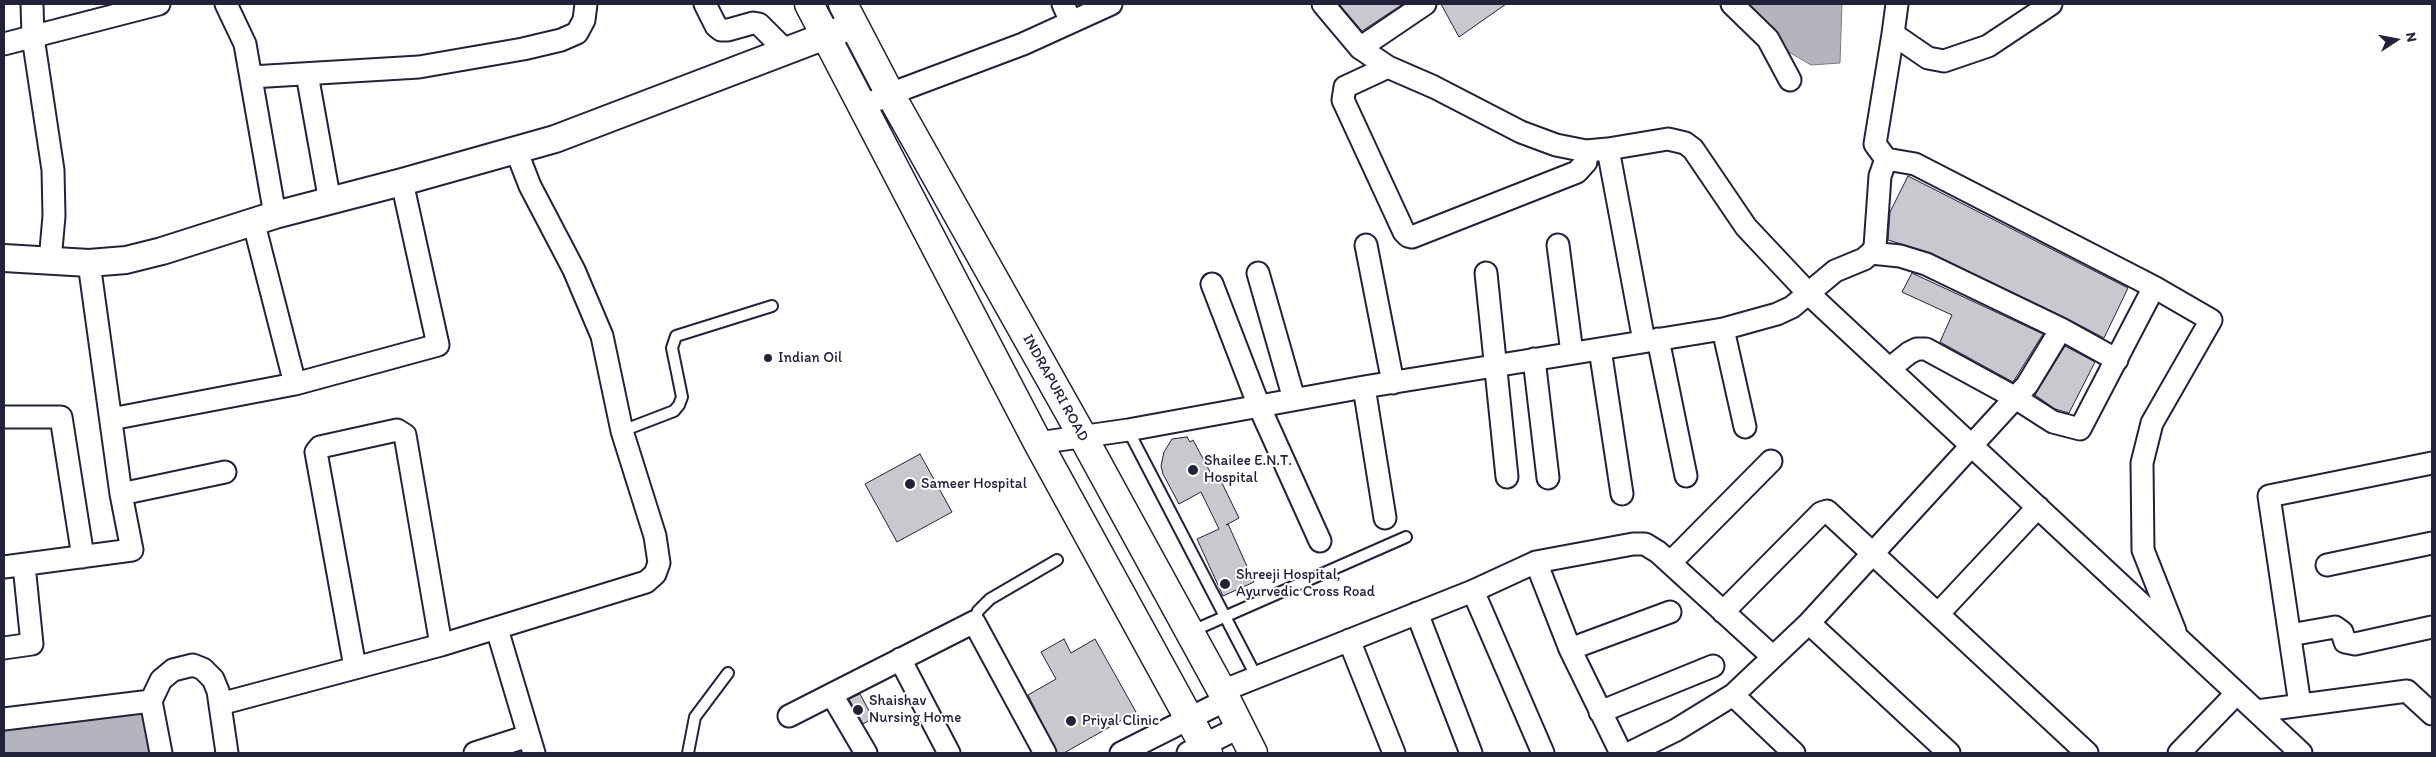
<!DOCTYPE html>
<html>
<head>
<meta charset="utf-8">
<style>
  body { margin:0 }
  #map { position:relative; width:2436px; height:757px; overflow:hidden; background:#fff; font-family:Itim,sans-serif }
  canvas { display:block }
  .frame { position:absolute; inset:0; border:5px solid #22223b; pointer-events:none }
  .north { position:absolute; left:2371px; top:15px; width:50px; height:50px; -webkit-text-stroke:4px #fff; paint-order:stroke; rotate:79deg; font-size:14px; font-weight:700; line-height:20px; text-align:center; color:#22223b }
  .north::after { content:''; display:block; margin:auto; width:18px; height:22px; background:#22223b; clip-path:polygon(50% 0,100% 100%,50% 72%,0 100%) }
</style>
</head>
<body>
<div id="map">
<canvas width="2436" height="757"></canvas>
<div class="frame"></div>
<div class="north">N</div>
</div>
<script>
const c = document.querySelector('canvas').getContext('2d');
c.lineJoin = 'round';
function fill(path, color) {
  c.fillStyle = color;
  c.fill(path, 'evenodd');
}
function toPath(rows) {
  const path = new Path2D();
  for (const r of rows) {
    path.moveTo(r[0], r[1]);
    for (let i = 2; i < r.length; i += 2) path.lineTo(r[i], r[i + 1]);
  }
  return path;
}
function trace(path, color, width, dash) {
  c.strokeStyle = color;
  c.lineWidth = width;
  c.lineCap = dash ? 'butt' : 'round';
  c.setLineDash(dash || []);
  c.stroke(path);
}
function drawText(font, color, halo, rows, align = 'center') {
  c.font = font + ' Itim,sans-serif';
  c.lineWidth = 4;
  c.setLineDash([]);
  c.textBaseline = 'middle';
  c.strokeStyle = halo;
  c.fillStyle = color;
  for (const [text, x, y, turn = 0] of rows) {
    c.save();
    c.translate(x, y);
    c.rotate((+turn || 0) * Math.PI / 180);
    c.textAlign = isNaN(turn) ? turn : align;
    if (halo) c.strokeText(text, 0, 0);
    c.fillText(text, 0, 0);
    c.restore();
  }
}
const water = toPath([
  [1740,4,1842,4,1840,63,1811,65,1787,51,1740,4],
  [140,702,158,753,4,753,4,725,140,702]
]);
fill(water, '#b4b4bc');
trace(water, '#7a7a88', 1);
const building = toPath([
  [1339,4,1403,4,1362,31,1339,4],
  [1441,4,1506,4,1459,37,1441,4],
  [1908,176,2128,288,2104,338,2066,318,1931,253,1888,240,1890,212,1908,176],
  [1912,273,2043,334,2013,382,1940,342,1952,315,1902,292,1912,273],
  [2065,346,2095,362,2069,413,2055,409,2035,395,2065,346],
  [1187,437,1190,442,1193,440,1215,481,1220,479,1239,518,1226,525,1228,524,1254,582,1223,596,1197,539,1219,529,1201,492,1179,504,1163,474,1161,466,1164,452,1172,439,1187,437],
  [920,454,952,512,897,542,865,484,920,454],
  [1064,639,1071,653,1095,639,1136,712,1064,753,1057,753,1028,695,1056,679,1041,652,1064,639],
  [860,694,873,718,863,724,849,699,860,694]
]);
fill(building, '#c8c8cf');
trace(building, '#22223b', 1);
const service = toPath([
  [1128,430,1256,676],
  [622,431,674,411,679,405,682,397,672,348,676,336,772,306],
  [974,622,978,611,990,599,1057,560],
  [1190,632,1406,537],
  [688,753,695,717,728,673]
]);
const minor = toPath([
  [32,4,33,37,53,170,54,216,50,261],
  [226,4,245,44,275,215],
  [705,4,716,26,721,30,728,30,753,23,759,24,787,52],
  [1063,4,1071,22],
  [1323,4,1360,48,1388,67,1434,87,1521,132,1556,145,1586,151,1608,149,1668,139,1685,143,1693,149,1746,227,1809,294,2301,753],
  [1732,4,1768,39,1790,80],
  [1897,4,1893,34,1928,58,1944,61,1988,46,2051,4],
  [4,44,159,4],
  [1360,48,1425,4],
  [1388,67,1345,87,1343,100,1404,232,1408,236,1412,237,1577,172,1586,162,1586,151],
  [307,74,330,202],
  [251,77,419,67,523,49,561,40,577,33,584,20,586,4],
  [864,106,890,94,1023,44,1111,4],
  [1608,149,1644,341],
  [1886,159,1875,144,1893,34],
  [254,224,295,384,438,345,402,182],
  [1366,245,1393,383],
  [1558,245,1572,353],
  [1871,253,1900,256,1926,264,2061,329,2117,360],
  [1258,273,1294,399],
  [1486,273,1507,477],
  [1212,284,1259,406,1320,541],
  [2154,287,2211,320,2152,423,2142,463,2143,550,2175,631],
  [1723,329,1745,427],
  [1658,339,1686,476],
  [1600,349,1622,494],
  [1534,359,1548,478],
  [1364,387,1385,518],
  [4,417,61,417,83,557],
  [111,419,295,384],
  [1038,443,1128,430,1364,387,1723,329,1777,314,1792,307,1835,271,1864,259,1871,253,1875,247,1880,176,1886,159,1915,164,2154,287,2080,429,2053,422,2014,397,1926,349,1917,349,1909,353,1889,369],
  [121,494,225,472],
  [1536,562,1570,649,1621,753],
  [1670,563,1771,461],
  [2327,565,2432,543],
  [4,567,132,550,121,494,89,263],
  [1473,591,1543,753],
  [1723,612,1821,513,1827,511,2087,753],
  [1417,613,1471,753],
  [1938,614,2038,507],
  [1809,623,1949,753],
  [497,629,534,753],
  [2290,635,2335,627,2342,632,2345,642,2355,644,2432,627],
  [1349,640,1394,753],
  [441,645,646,582,655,574,659,563,655,536,622,431,602,336,574,270,530,186,516,150],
  [4,648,32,644,24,565],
  [1570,649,1670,612],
  [900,659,949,753],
  [1222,691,1473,591,1536,562,1633,544,1645,544,1658,552,1773,657],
  [832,695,866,753],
  [1733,695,1794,753],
  [151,701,161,680,173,670,193,665,203,669,213,679,218,691,227,753],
  [220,704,441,645,405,435,397,430,320,447,316,452,355,667],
  [2300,705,2269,496,2432,463],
  [2257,711,2407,691,2432,714],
  [1600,712,1713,666],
  [789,716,974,622,1045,753],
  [4,719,151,701,161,753],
  [475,753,528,736],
  [1121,753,1226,700],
  [1188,753,1240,727],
  [1630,753,1676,730,1733,695,1809,623,2027,385,2061,329],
  [2179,753,2236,694]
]);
const tertiary = toPath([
  [4,258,89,263,126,260,162,251,275,215,402,182,555,139,854,25]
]);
const primary = toPath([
  [809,4,1038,443,1208,753],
  [843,4,890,94,1083,437,1222,691,1253,753]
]);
trace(service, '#22223b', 14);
trace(minor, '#22223b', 25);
trace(tertiary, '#22223b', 30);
trace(primary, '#22223b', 31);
trace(service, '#fff', 10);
trace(minor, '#fff', 21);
trace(tertiary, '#fff', 26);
trace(primary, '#fff', 28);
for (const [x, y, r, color] of [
  [768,358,5,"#22223b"],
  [1193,470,6,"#22223b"],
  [910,484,6,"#22223b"],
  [1225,584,6,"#22223b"],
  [858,710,6,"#22223b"],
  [1071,721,6,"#22223b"]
]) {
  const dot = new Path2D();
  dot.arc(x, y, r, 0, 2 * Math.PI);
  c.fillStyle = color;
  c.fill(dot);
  trace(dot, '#fff', 2);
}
drawText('15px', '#22223b', '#fff', [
  ["Indian Oil",778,358],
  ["Shailee E.N.T.",1204,461],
  ["Hospital",1204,478],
  ["Sameer Hospital",921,484],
  ["Shreeji Hospital,",1236,575],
  ["Ayurvedic Cross Road",1236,592],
  ["Shaishav",869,701],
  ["Nursing Home",869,718],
  ["Priyal Clinic",1082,721]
], 'left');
drawText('15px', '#22223b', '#fff', [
  ["INDRAPURI ROAD",1055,388,61]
]);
</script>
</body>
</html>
